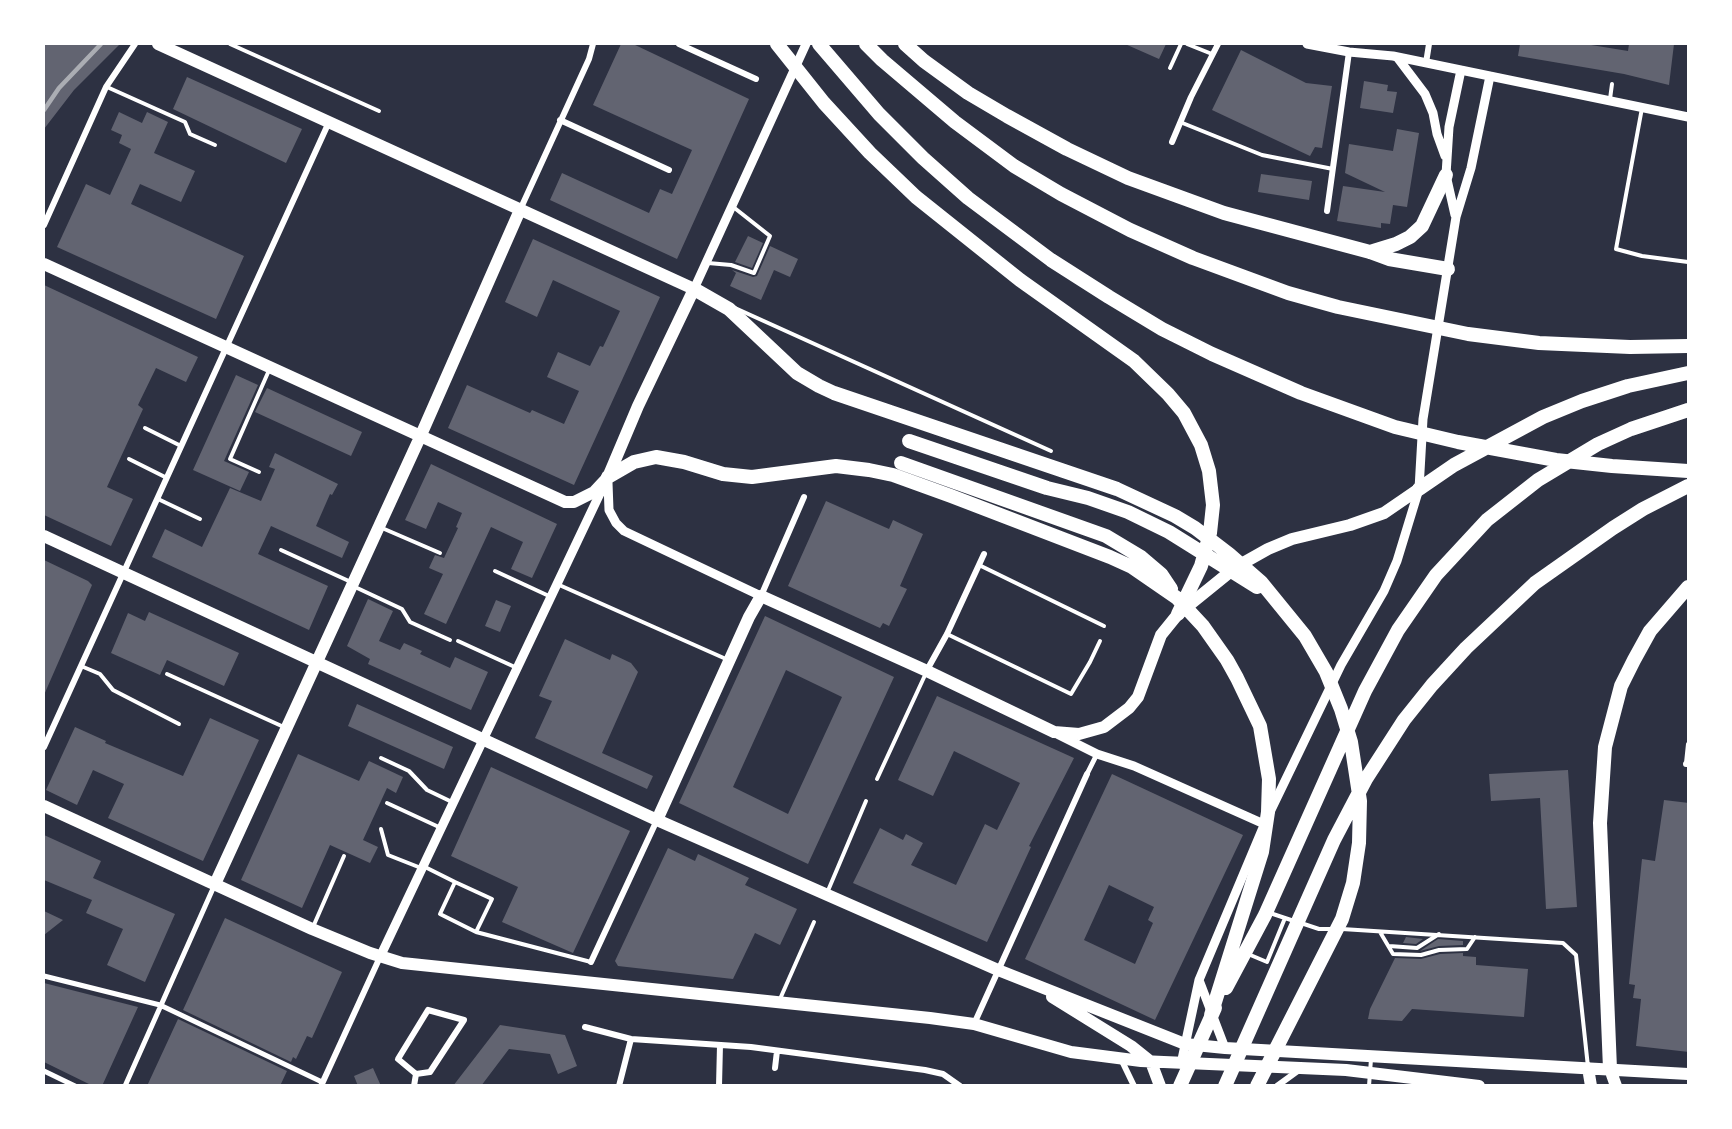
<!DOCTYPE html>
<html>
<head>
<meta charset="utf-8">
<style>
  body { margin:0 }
  #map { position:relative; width:1732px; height:1129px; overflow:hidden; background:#2d3142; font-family:"PT Sans",sans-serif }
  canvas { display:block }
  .frame { position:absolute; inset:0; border:45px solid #fff; pointer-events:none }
</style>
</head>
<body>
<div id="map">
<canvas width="1732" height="1129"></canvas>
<div class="frame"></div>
</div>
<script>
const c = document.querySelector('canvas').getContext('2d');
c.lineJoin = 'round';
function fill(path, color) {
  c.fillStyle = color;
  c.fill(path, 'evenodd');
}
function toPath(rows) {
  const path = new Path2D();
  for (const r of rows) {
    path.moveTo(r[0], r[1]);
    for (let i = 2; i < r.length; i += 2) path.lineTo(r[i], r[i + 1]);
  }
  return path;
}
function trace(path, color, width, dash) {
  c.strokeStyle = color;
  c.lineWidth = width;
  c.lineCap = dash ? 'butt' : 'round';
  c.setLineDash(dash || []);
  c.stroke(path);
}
fill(toPath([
  [44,44,120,44,74,90,44,129],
  [621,44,633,44,749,99,677,259,550,200,562,173,649,213,660,189,672,194,692,150,593,105],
  [1125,44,1166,44,1159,59],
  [1520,44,1585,44,1628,51,1629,44,1674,44,1669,85,1624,74,1518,56],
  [1241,50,1306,83,1332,86,1322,148,1315,147,1310,156,1212,110],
  [187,77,302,129,286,163,173,109],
  [1364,81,1388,85,1387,91,1397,92,1393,113,1360,108],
  [119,112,142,123,147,112,168,122,154,153,195,171,181,202,140,184,131,204,244,256,216,319,57,247,86,184,110,195,131,149,119,143,122,135,111,130],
  [1397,129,1419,133,1407,207,1393,205,1390,224,1381,223,1381,228,1337,221,1343,186,1385,192,1345,173,1349,144,1393,151],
  [1261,174,1312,181,1309,200,1258,192],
  [748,236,763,243,752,268,735,262],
  [533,239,660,297,574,485,448,428,467,385,530,413,532,410,564,424,579,391,547,377,558,352,590,366,600,346,603,347,620,311,553,280,537,317,505,302],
  [770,246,798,259,790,277,774,270,761,300,730,286,736,273,732,270,753,277,757,276],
  [44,285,198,357,186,382,156,368,138,405,143,409,107,487,133,499,111,546,44,515],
  [236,375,258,385,224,461,249,472,240,491,193,470],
  [267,388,362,432,351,456,255,412],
  [275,453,338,484,332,495,330,494,316,526,349,542,342,558,271,526,258,554,328,586,309,630,152,557,165,529,202,547,230,488,261,501,275,469,269,467],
  [431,464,557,524,532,578,511,569,523,542,491,527,446,624,424,614,443,574,429,568,435,555,444,558,458,528,456,527,462,513,438,502,426,529,405,520],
  [826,501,889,529,893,520,923,534,900,586,907,589,889,626,883,623,880,628,788,586],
  [44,560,88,581,92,585,44,695],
  [368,599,393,611,379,641,400,650,404,643,422,651,420,654,450,668,455,657,488,672,471,710,368,664,370,659,347,646],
  [496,600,511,606,500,632,485,626],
  [149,612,239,653,224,686,167,660,160,675,111,653,128,613,145,621],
  [765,616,894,677,808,864,679,803],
  [786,670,842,697,788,814,733,787],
  [565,639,610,660,612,654,631,663,638,672,602,753,653,776,647,789,535,738,552,701,539,696],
  [937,696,1074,758,1029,846,1031,847,987,942,853,883,880,828,903,840,906,834,923,843,911,865,956,885,985,824,997,830,1020,783,954,751,933,796,898,780],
  [357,704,453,747,444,769,348,726],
  [210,718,259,740,203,861,108,818,124,784,93,770,77,805,46,790,75,727,106,741,105,743,183,776],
  [298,754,359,781,369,761,403,777,396,793,387,788,363,840,378,847,370,863,330,845,302,908,241,880],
  [491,767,630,831,573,953,502,922,518,887,451,856],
  [1568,770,1577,907,1546,909,1540,798,1491,801,1489,774],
  [1112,774,1243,835,1155,1020,1025,959],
  [1109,885,1154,907,1148,920,1153,923,1135,964,1084,940],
  [1664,800,1689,803,1689,1052,1636,1046,1641,999,1633,998,1635,985,1629,984,1642,859,1655,861],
  [44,835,101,861,93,878,175,914,145,982,107,965,123,929,86,913,92,900,44,880],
  [668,848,695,861,698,854,749,878,745,885,797,909,780,945,755,933,733,979,618,966,615,961],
  [44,911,63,920,44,935],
  [225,918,342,972,312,1038,307,1036,296,1059,293,1057,291,1062,183,1010],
  [1406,937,1423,939,1416,944,1403,943],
  [1438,939,1463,941,1463,945,1439,946,1420,951],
  [1463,953,1463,956,1476,957,1476,965,1528,969,1524,1017,1412,1009,1402,1021,1368,1019,1370,1009,1395,958,1421,959,1440,954],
  [44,983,138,1007,102,1086,93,1086,44,1062],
  [178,1019,287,1071,280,1086,147,1086],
  [500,1025,565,1035,577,1066,558,1074,550,1054,509,1049,481,1086,453,1086],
  [373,1068,381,1086,358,1086,354,1076]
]), '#626471');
trace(toPath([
  [230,44,379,111],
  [1187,44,1212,54],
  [1170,68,1181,44],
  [107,87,185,122,190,134,215,145],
  [1610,99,1612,84],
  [1642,108,1616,249,1642,256,1688,262],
  [1180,122,1262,155,1333,169],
  [708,263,731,265,754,273,770,236,732,206],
  [735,308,1051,451],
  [145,428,181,446],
  [129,459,167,478],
  [259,472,230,459,270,368],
  [158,499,200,519],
  [382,528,440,553],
  [281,550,351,582],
  [979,565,1104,626],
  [495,571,549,596],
  [557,584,726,659],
  [355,587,402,609,410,622,450,640],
  [947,634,1071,694,1090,662,1100,641],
  [458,641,517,668],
  [81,666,100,674,113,690,179,724],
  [167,674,286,728],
  [381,758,409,771,427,790,452,802],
  [1686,763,1688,744],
  [877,779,926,673],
  [387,803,441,828],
  [381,829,388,855,421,868],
  [423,866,455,882,492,899,476,932,440,914,455,882],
  [827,893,866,801],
  [1270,913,1294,921],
  [1301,923,1319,929,1334,929],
  [313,927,344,856],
  [1342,929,1563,943,1576,955,1588,1067],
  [476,932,591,962],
  [1380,932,1393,954,1421,955,1439,950,1467,949,1475,937],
  [1389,946,1417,948,1439,934],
  [1248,954,1267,962,1285,918],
  [780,999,814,922],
  [1369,1086,1371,1059]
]), '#fff', 4);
trace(toPath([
  [1087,774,1097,754],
  [44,976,160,1005,322,1082],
  [44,1071,75,1086],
  [125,1086,215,884]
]), '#fff', 5);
trace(toPath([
  [679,44,756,79],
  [1426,63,1429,44],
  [560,120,669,170],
  [1172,142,1191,97,1218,44],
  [520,210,589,59,593,44],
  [1327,211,1349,52],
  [44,225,106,87,135,44],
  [761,596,804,497],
  [927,670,947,634,984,554],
  [44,747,329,122],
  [1686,764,1688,764],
  [591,962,657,820],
  [428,1010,464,1020,430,1072,416,1074,398,1059,428,1010],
  [974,1024,1087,774],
  [585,1027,631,1039,751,1047,925,1070,943,1074,960,1086],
  [1121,1059,1134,1086],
  [775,1068,777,1051],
  [321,1086,380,957],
  [414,1086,416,1074],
  [619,1086,631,1039],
  [719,1086,720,1045],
  [1277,1086,1299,1070]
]), '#fff', 6);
trace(toPath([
  [1307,44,1349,52,1393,56,1688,117],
  [1397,57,1425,94,1433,113,1437,134,1445,156],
  [1455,215,1446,175,1449,127,1461,70],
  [694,289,806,44],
  [608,483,609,510,616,523,624,531,761,596],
  [1059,735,1097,754,1134,766,1264,824],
  [1270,812,1341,665,1384,591,1397,561,1419,489,1423,419,1456,217,1471,168,1490,76],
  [380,957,604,485],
  [1199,980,1225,1048],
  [1181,1064,1199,980,1262,830]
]), '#fff', 9);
trace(toPath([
  [44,264,565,502,574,502,594,492,608,477,638,406,694,289,158,44],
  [44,536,657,820,998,970,1185,1044,1225,1048,1688,1074],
  [44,806,312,929,370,953,402,963,930,1018,974,1024,1071,1052,1141,1061,1346,1070,1479,1086],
  [657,820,749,617,761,596,927,671,1054,732,1079,734,1104,727,1129,708,1138,697,1161,635,1178,614,1236,567,1268,549,1292,539,1350,525,1384,513,1419,489],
  [215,884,421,435,520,210],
  [1052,997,1131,1046,1151,1062,1160,1086],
  [1588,1068,1591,1086],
  [1610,1069,1616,1086]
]), '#fff', 12);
trace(toPath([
  [777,44,824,103,870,153,916,197,1020,280,1134,361,1168,394,1184,413,1201,445,1209,471,1213,505,1210,533,1201,566,1178,614],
  [819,44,879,114,923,158,968,198,1051,260,1109,297,1162,329,1212,354,1301,393,1395,427,1458,442,1556,460,1612,466,1688,471],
  [866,44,882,60,955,122,1014,166,1061,194,1130,230,1193,258,1288,293,1338,307,1468,334,1539,343,1630,347,1688,346],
  [905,44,924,61,968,93,1007,116,1067,149,1128,178,1224,213,1370,252,1389,259,1448,269],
  [1370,252,1396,244,1410,237,1422,226,1446,175],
  [694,289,729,309,797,373,819,386,834,393,1117,489,1175,516,1195,528,1229,554,1261,582,1305,636,1326,672,1341,709,1351,742,1360,801,1359,843,1353,883,1342,919,1257,1086],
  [909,441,1047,488,1088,498,1128,512,1169,532,1257,587],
  [901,463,1106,536,1141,557,1161,574,1171,589],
  [608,477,634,462,656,457,684,462,723,474,752,477,836,466,869,470,893,475,951,496,1110,557,1132,567,1177,598,1203,626,1227,660,1237,678,1260,726,1269,779,1268,812,1262,852,1211,1015],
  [1419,489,1454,465,1543,417,1582,401,1628,386,1688,373],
  [1226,988,1265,915,1365,691,1398,630,1436,575,1487,520,1538,480,1598,444,1631,429,1688,410],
  [1610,1069,1600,823,1605,747,1621,686,1634,660,1650,631,1688,587],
  [1180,1086,1215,1008],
  [1225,1086,1334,840,1366,779,1404,720,1432,685,1466,648,1535,583,1613,528,1643,509,1688,486]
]), '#fff', 14);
trace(toPath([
  [44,110,59,88,101,44]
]), '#abadb3', 4.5);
</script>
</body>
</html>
